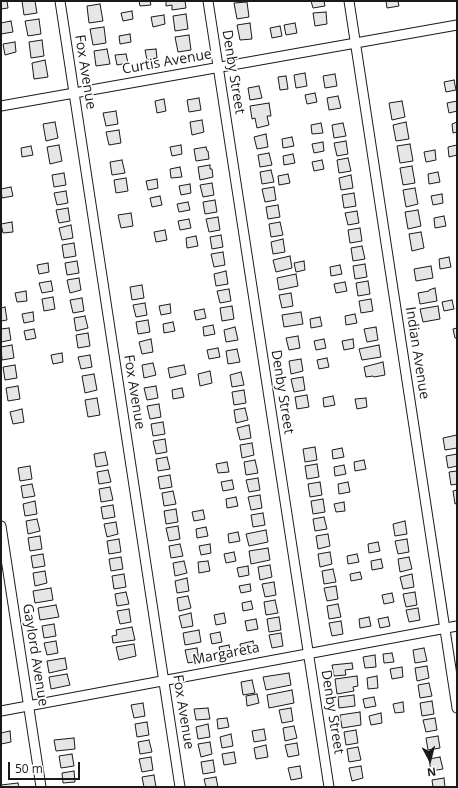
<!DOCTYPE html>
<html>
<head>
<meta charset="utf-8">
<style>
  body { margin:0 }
  #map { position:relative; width:458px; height:788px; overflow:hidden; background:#fff; font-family:"Open Sans",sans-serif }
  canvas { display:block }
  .frame { position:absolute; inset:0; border:2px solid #1a1a1a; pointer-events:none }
  .north { position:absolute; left:410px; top:740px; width:40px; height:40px; -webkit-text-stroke:3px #fff; paint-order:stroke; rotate:173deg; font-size:11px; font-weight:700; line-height:16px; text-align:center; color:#1a1a1a }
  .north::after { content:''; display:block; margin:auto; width:14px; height:18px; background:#1a1a1a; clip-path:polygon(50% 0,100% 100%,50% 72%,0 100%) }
  .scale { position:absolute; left:8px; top:762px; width:72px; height:18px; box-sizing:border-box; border:2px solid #1a1a1a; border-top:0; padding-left:5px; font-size:12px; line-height:14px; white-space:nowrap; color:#1a1a1a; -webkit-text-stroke:3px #fff; paint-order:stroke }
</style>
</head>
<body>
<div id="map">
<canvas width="458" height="788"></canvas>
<div class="frame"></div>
<div class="north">N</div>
<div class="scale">50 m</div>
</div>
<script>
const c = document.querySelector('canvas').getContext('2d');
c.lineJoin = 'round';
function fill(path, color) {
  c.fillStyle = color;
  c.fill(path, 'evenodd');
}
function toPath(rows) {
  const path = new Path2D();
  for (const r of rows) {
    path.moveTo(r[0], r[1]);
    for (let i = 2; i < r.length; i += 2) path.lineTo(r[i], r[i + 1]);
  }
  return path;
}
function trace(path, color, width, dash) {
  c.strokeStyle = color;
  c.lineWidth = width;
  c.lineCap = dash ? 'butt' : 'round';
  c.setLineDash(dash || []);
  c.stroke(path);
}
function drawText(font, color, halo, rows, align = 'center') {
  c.font = font + ' "Open Sans",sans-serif';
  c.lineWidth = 3;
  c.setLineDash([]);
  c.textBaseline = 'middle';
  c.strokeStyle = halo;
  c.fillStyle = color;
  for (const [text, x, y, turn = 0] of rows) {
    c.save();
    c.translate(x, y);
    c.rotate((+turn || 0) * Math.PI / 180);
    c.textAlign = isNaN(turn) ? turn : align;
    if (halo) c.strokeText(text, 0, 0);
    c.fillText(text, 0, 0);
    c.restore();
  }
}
const building = toPath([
  [1,1,7,1,8,8,1,9,1,1],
  [22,1,35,1,37,13,24,15,22,1],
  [139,1,150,1,151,5,140,6,139,1],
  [166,1,185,1,186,8,172,10,172,5,166,6,166,1],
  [311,1,324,1,325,6,313,8,311,1],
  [386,1,398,1,399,6,387,8,386,1],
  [247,2,249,17,237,19,234,3,247,2],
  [100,4,103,21,89,23,87,6,100,4],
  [132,11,133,19,123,21,121,13,132,11],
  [326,12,327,24,315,26,313,13,326,12],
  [186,14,188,29,175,31,173,16,186,14],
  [164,15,165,24,153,27,151,17,164,15],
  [39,19,41,34,28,36,25,21,39,19],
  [11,21,13,32,1,34,1,23,11,21],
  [250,23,252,39,240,40,237,25,250,23],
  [295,23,297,33,286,35,284,25,295,23],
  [280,26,282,36,272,38,270,28,280,26],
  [104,27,106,43,93,45,90,29,104,27],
  [130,34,131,42,120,44,119,36,130,34],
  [189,35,191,50,178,52,175,37,189,35],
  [42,40,44,56,31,58,29,42,42,40],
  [15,42,16,52,5,55,3,44,15,42],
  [107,49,110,64,96,66,94,51,107,49],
  [156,49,157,58,147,60,145,50,156,49],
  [126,54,128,63,117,65,115,55,126,54],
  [45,60,48,77,34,79,32,63,45,60],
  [305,73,307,86,296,88,294,75,305,73],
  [335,74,337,86,325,88,323,76,335,74],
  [286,76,288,89,280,90,278,77,286,76],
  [454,80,456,90,446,92,444,82,454,80],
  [259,86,262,98,250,100,248,88,259,86],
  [315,93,317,102,307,104,305,95,315,93],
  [338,96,341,108,329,110,327,98,338,96],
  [199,98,201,110,189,112,187,100,199,98],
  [164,99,166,111,157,113,155,101,164,99],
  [402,101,405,117,392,120,389,103,402,101],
  [457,101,457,111,449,113,447,103,457,101],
  [269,103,271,116,267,116,269,125,257,128,255,118,252,119,250,106,269,103],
  [116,111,118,124,106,126,103,113,116,111],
  [202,120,204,132,192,135,190,122,202,120],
  [55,122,58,138,46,141,43,124,55,122],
  [406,122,409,139,396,141,393,125,406,122],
  [457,122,457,132,453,133,452,124,457,122],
  [321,123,323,133,312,134,311,125,321,123],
  [343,123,346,136,334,138,332,125,343,123],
  [119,130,121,143,109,145,106,132,119,130],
  [266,134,268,147,257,149,254,137,266,134],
  [292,137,294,146,283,148,282,139,292,137],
  [346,141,348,154,337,156,334,143,346,141],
  [323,142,324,151,314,153,312,144,323,142],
  [410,144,413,161,400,163,397,146,410,144],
  [59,145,62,161,50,164,47,147,59,145],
  [181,145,182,154,172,156,170,147,181,145],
  [457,145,457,155,449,157,448,147,457,145],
  [31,146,33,155,22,157,21,148,31,146],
  [206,147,207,151,208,151,209,159,196,161,194,149,206,147],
  [435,150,436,160,426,162,424,152,435,150],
  [269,153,272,165,260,167,258,155,269,153],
  [293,154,295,163,284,165,283,156,293,154],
  [348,158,351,171,339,173,337,160,348,158],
  [122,160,125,173,112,175,110,162,122,160],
  [322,160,324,169,314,171,312,162,322,160],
  [210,165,210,169,212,169,213,177,200,180,198,167,210,165],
  [412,166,415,183,403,185,400,168,412,166],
  [180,167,182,177,171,178,170,169,180,167],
  [271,170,274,182,262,184,260,172,271,170],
  [438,172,440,182,429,184,428,174,438,172],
  [64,173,66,185,54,187,52,175,64,173],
  [288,174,290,183,279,185,278,176,288,174],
  [351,175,353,188,341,190,339,178,351,175],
  [126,178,128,191,116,193,114,180,126,178],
  [157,179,158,188,148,190,146,181,157,179],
  [212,183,214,195,203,197,200,185,212,183],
  [190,184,191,193,181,195,179,186,190,184],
  [11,187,13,196,2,198,1,189,11,187],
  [274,187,276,200,265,202,262,189,274,187],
  [415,188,418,204,406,207,403,190,415,188],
  [66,191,68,203,57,205,54,193,66,191],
  [354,193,356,206,344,208,342,195,354,193],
  [442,194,443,203,433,205,431,196,442,194],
  [160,196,162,205,152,207,150,198,160,196],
  [215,200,217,212,205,214,203,202,215,200],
  [188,202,190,210,179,212,177,204,188,202],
  [278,205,280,217,268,219,266,207,278,205],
  [68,208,70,221,59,223,56,210,68,208],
  [418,210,421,226,408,229,405,212,418,210],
  [357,211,359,223,348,225,345,213,357,211],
  [131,213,133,226,121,228,118,215,131,213],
  [444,216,446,226,435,228,434,218,444,216],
  [218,217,220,230,209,232,206,219,218,217],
  [189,219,191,228,180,230,178,221,189,219],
  [12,222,13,232,3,233,1,224,12,222],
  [280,222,283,235,271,237,269,224,280,222],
  [71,225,73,238,62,240,59,228,71,225],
  [360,228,362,241,350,243,348,230,360,228],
  [165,230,167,240,156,242,154,232,165,230],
  [421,232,424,248,412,251,409,234,421,232],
  [221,235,223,247,212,249,210,237,221,235],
  [196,236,198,246,187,248,186,238,196,236],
  [283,239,285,252,273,254,271,242,283,239],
  [74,243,76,256,64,258,62,245,74,243],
  [362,246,365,259,353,261,351,248,362,246],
  [223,252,225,265,214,267,211,254,223,252],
  [290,256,292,268,276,272,273,260,290,256],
  [449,257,451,267,440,269,439,259,449,257],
  [77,261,79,273,67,275,65,263,77,261],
  [304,261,305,270,296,272,294,263,304,261],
  [48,263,49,272,39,274,37,265,48,263],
  [365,264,367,277,355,279,353,266,365,264],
  [340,265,342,274,331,276,330,267,340,265],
  [431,266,433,278,416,281,414,269,431,266],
  [226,271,228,284,216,286,214,274,226,271],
  [296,274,298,286,279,290,277,278,296,274],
  [79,278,81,290,70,293,67,280,79,278],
  [51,281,53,291,42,293,39,283,51,281],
  [368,281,370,294,358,296,356,283,368,281],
  [345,282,347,291,336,293,334,284,345,282],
  [142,285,144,298,132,300,130,287,142,285],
  [435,288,437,301,420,304,418,293,429,291,429,290,435,288],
  [229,289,231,301,220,303,217,291,229,289],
  [26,291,27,301,17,302,15,293,26,291],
  [291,293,293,306,282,308,279,295,291,293],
  [53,297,55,309,44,311,42,299,53,297],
  [82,298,84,311,73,313,70,300,82,298],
  [371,299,373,311,361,313,359,301,371,299],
  [452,300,454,309,444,311,442,302,452,300],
  [145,303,147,315,136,317,133,305,145,303],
  [170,304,171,313,161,315,159,306,170,304],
  [232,306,234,319,222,321,220,308,232,306],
  [438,306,440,319,423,322,420,309,438,306],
  [5,307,7,320,1,321,1,308,5,307],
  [204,309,206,318,196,320,194,311,204,309],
  [33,312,34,321,24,323,22,314,33,312],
  [301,312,303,324,284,327,282,315,301,312],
  [355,314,357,323,346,325,345,316,355,314],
  [85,316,88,328,76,331,74,318,85,316],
  [320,317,322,326,311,328,310,319,320,317],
  [148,320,150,332,138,334,136,322,148,320],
  [173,322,175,331,164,333,163,324,173,322],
  [213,325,215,334,204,336,203,327,213,325],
  [235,327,238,340,226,342,224,330,235,327],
  [376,327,378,340,367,342,364,329,376,327],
  [9,328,11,340,1,342,1,329,9,328],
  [457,328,457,338,455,338,453,329,457,328],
  [34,329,36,338,26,340,24,331,34,329],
  [88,333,90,346,78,348,76,335,88,333],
  [298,336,300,348,289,350,286,338,298,336],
  [151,339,153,352,142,354,139,342,151,339],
  [324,339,326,348,316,350,314,341,324,339],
  [353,339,354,348,344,350,342,341,353,339],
  [12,345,14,358,2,360,1,347,12,345],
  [379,345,381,357,362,360,359,349,379,345],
  [218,348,220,357,209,359,207,350,218,348],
  [237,349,240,362,228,364,226,351,237,349],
  [62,353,63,362,53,364,51,355,62,353],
  [90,355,92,367,81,369,78,357,90,355],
  [327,358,329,367,319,369,317,360,327,358],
  [301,359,303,371,291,374,289,361,301,359],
  [383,362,385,375,374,377,373,376,366,377,364,367,383,362],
  [153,363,156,375,144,378,142,365,153,363],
  [15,365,17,378,5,380,3,367,15,365],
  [184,365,186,374,170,378,168,368,184,365],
  [210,371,212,383,200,386,198,374,210,371],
  [241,372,244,385,232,387,230,375,241,372],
  [94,374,97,390,85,393,82,376,94,374],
  [303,377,305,390,294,392,291,379,303,377],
  [18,386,20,399,8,401,6,388,18,386],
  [156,386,158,398,147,400,144,388,156,386],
  [182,388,184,397,173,399,172,390,182,388],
  [244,390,246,403,234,405,232,392,244,390],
  [307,395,309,407,297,409,295,397,307,395],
  [333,396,335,405,324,407,323,398,333,396],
  [97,398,100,415,88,417,85,400,97,398],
  [366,398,367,407,357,409,355,399,366,398],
  [159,404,161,417,150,419,147,406,159,404],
  [245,408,248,420,236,423,234,410,245,408],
  [22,409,24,422,13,424,10,412,22,409],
  [163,422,165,434,153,436,151,424,163,422],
  [249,425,251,438,240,440,237,428,249,425],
  [457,435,457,448,445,450,443,438,457,435],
  [165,439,167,452,156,454,153,441,165,439],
  [252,443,254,455,242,458,240,445,252,443],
  [315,447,317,460,305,462,303,449,315,447],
  [342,448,344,457,333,459,332,450,342,448],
  [105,452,108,465,96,467,94,454,105,452],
  [457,454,457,466,448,468,446,456,457,454],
  [167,457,170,469,158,471,156,459,167,457],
  [255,460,258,473,246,475,244,462,255,460],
  [364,460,366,469,355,471,354,462,364,460],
  [227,462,229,472,218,473,216,464,227,462],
  [317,464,319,477,307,479,305,466,317,464],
  [344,465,346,474,335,476,334,467,344,465],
  [30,466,32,479,20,481,18,468,30,466],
  [108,470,111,482,99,484,97,472,108,470],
  [457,471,457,484,451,485,449,472,457,471],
  [170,475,172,487,160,489,158,477,170,475],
  [258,478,260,490,249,492,246,480,258,478],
  [232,480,234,489,223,491,221,482,232,480],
  [320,482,322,495,310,497,308,484,320,482],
  [348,482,350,492,339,494,338,484,348,482],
  [32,484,35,496,23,498,21,486,32,484],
  [110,487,113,500,101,502,99,489,110,487],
  [457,490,457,503,455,504,453,491,457,490],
  [173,491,176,504,164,506,162,493,173,491],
  [260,495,262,508,251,510,248,497,260,495],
  [236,497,238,506,227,508,226,499,236,497],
  [323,499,325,512,313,514,311,501,323,499],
  [35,501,37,514,25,516,23,504,35,501],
  [344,502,345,511,336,512,334,504,344,502],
  [113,505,115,517,103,519,101,507,113,505],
  [176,509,178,522,166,524,164,511,176,509],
  [203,510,205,519,194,521,192,512,203,510],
  [263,513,265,525,253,527,251,515,263,513],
  [324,517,327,529,315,531,313,519,324,517],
  [37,519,40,531,28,534,26,521,37,519],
  [405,521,407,534,395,536,393,524,405,521],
  [116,522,118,534,107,537,104,524,116,522],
  [178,526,180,539,169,541,166,528,178,526],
  [206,527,208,536,197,538,196,529,206,527],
  [266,530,268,542,249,546,246,534,266,530],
  [238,532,240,541,229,543,228,534,238,532],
  [328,534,330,546,318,549,316,536,328,534],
  [40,536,42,549,30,551,28,538,40,536],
  [119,539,121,552,109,554,107,541,119,539],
  [407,539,409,552,398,554,395,541,407,539],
  [378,542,380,551,369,553,368,544,378,542],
  [180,544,183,556,171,558,169,546,180,544],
  [210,544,211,553,201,555,199,546,210,544],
  [268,548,270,560,251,564,249,551,268,548],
  [234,552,236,561,226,563,224,554,234,552],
  [330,552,332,564,320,567,318,554,330,552],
  [43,554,45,566,33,568,31,556,43,554],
  [357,554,359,562,348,564,347,556,357,554],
  [121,557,123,569,111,571,109,559,121,557],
  [409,557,412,569,400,572,398,559,409,557],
  [381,559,383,568,372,570,371,561,381,559],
  [184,561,187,573,175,576,173,563,184,561],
  [208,561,210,571,199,573,198,562,208,561],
  [270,565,272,577,260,580,258,567,270,565],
  [248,566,249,575,239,577,237,568,248,566],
  [333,569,336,582,324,584,322,571,333,569],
  [45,571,47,583,35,586,33,573,45,571],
  [360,572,362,579,351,581,350,574,360,572],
  [124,574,126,587,114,589,112,576,124,574],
  [412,574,414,587,403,589,400,577,412,574],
  [187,578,189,591,177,593,175,581,187,578],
  [274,582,276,595,265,597,262,584,274,582],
  [250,584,251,591,241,593,239,586,250,584],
  [336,586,338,599,327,601,324,588,336,586],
  [51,588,53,600,35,603,33,591,51,588],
  [126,592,129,604,117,606,115,594,126,592],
  [415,592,417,605,406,607,403,594,415,592],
  [392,593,394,602,384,604,382,595,392,593],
  [188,596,191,608,179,611,177,598,188,596],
  [275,600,278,613,266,615,264,602,275,600],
  [251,601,253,609,243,611,242,603,251,601],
  [338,604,341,617,329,619,327,606,338,604],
  [56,605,59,617,40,620,38,608,56,605],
  [418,608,420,620,409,622,406,610,418,608],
  [129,609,131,622,120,624,117,611,129,609],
  [191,613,193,626,182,628,179,616,191,613],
  [224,613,226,623,216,625,214,615,224,613],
  [279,617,281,630,269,632,267,619,279,617],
  [369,617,371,626,360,628,359,619,369,617],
  [388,617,390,626,380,628,378,619,388,617],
  [256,619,258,629,247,631,245,621,256,619],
  [341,621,343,634,332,636,329,623,341,621],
  [54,624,56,636,44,638,42,626,54,624],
  [132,627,135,640,113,643,112,636,117,635,116,630,132,627],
  [199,630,201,642,185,645,183,633,199,630],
  [220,632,222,642,212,644,210,634,220,632],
  [281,633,283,646,272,648,269,635,281,633],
  [56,641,58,653,47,655,44,643,56,641],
  [253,641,255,653,242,655,240,644,253,641],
  [134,644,136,656,119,660,116,647,134,644],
  [229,645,231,655,221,657,219,647,229,645],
  [197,648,199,661,188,663,185,650,197,648],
  [424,648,427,661,415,663,413,650,424,648],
  [392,653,394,662,384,663,383,654,392,653],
  [375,655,376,667,365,668,363,657,375,655],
  [65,658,67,669,49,673,47,661,65,658],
  [352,663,353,669,345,670,346,675,334,676,332,665,352,663],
  [427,666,429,678,417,681,415,668,427,666],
  [402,667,403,677,392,679,390,669,402,667],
  [289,673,291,685,266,690,263,677,289,673],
  [67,674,70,685,51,689,49,677,67,674],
  [357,676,358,686,353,687,354,691,337,694,335,679,357,676],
  [377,676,378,688,368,689,367,678,377,676],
  [252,680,255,693,243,695,241,682,252,680],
  [429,683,432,696,420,698,418,685,429,683],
  [292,690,294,703,269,708,267,695,292,690],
  [257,694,259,703,247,706,246,696,257,694],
  [354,695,355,706,339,708,338,697,354,695],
  [374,697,376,706,365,708,363,699,374,697],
  [432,701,434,714,422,716,420,703,432,701],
  [403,702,404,712,395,713,393,704,403,702],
  [143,703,145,716,134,718,131,705,143,703],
  [208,708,210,719,196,720,194,709,208,708],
  [291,708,293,721,282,723,279,710,291,708],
  [360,712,361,725,342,728,340,715,360,712],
  [381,713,382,723,371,725,369,716,381,713],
  [227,718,229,727,218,729,217,719,227,718],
  [435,718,437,730,426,732,423,720,435,718],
  [147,722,149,735,137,737,135,724,147,722],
  [208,724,210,737,198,739,196,727,208,724],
  [294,726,297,738,285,741,283,728,294,726],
  [264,729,266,740,254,742,252,731,264,729],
  [356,730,358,743,346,745,344,732,356,730],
  [10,731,11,742,1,744,1,733,10,731],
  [231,734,233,746,222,748,220,737,231,734],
  [438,736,440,748,428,750,426,738,438,736],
  [74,738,75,749,56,751,54,740,74,738],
  [149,740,152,752,140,754,138,742,149,740],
  [210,742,212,754,201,757,198,744,210,742],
  [297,743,299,755,288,757,285,745,297,743],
  [266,745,268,757,256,759,254,748,266,745],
  [358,747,361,760,349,762,347,749,358,747],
  [234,752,236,763,224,765,222,754,234,752],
  [72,754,74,766,61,768,59,756,72,754],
  [151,757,153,770,142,772,139,759,151,757],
  [440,757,443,769,431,771,429,759,440,757],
  [213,760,215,772,203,774,201,762,213,760],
  [300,766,302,778,291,780,288,768,300,766],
  [361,766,363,778,352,781,349,768,361,766],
  [74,771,75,782,63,783,62,773,74,771],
  [154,775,156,787,144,787,142,777,154,775],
  [216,777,218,787,206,787,204,779,216,777],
  [444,778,445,787,433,787,432,780,444,778],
  [18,783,19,787,2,787,1,785,18,783]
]);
fill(building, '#e6e6e6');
trace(building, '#1a1a1a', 1);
const street = toPath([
  [60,1,180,787],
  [208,1,329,787],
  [349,1,457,708],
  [1,106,457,25],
  [1,526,41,787],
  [1,711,457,626]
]);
trace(street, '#1a1a1a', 11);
trace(street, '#fff', 9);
drawText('14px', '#1a1a1a', '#fff', [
  ["Curtis Avenue",167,62,-10],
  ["Fox Avenue",85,72,81],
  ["Denby Street",233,72,81],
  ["Indian Avenue",417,353,81],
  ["Fox Avenue",134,392,81],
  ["Denby Street",282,392,81],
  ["Margareta",226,654,-11],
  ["Gaylord Avenue",35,655,81],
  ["Fox Avenue",183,712,81],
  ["Denby Street",332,712,81]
]);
</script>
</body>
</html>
